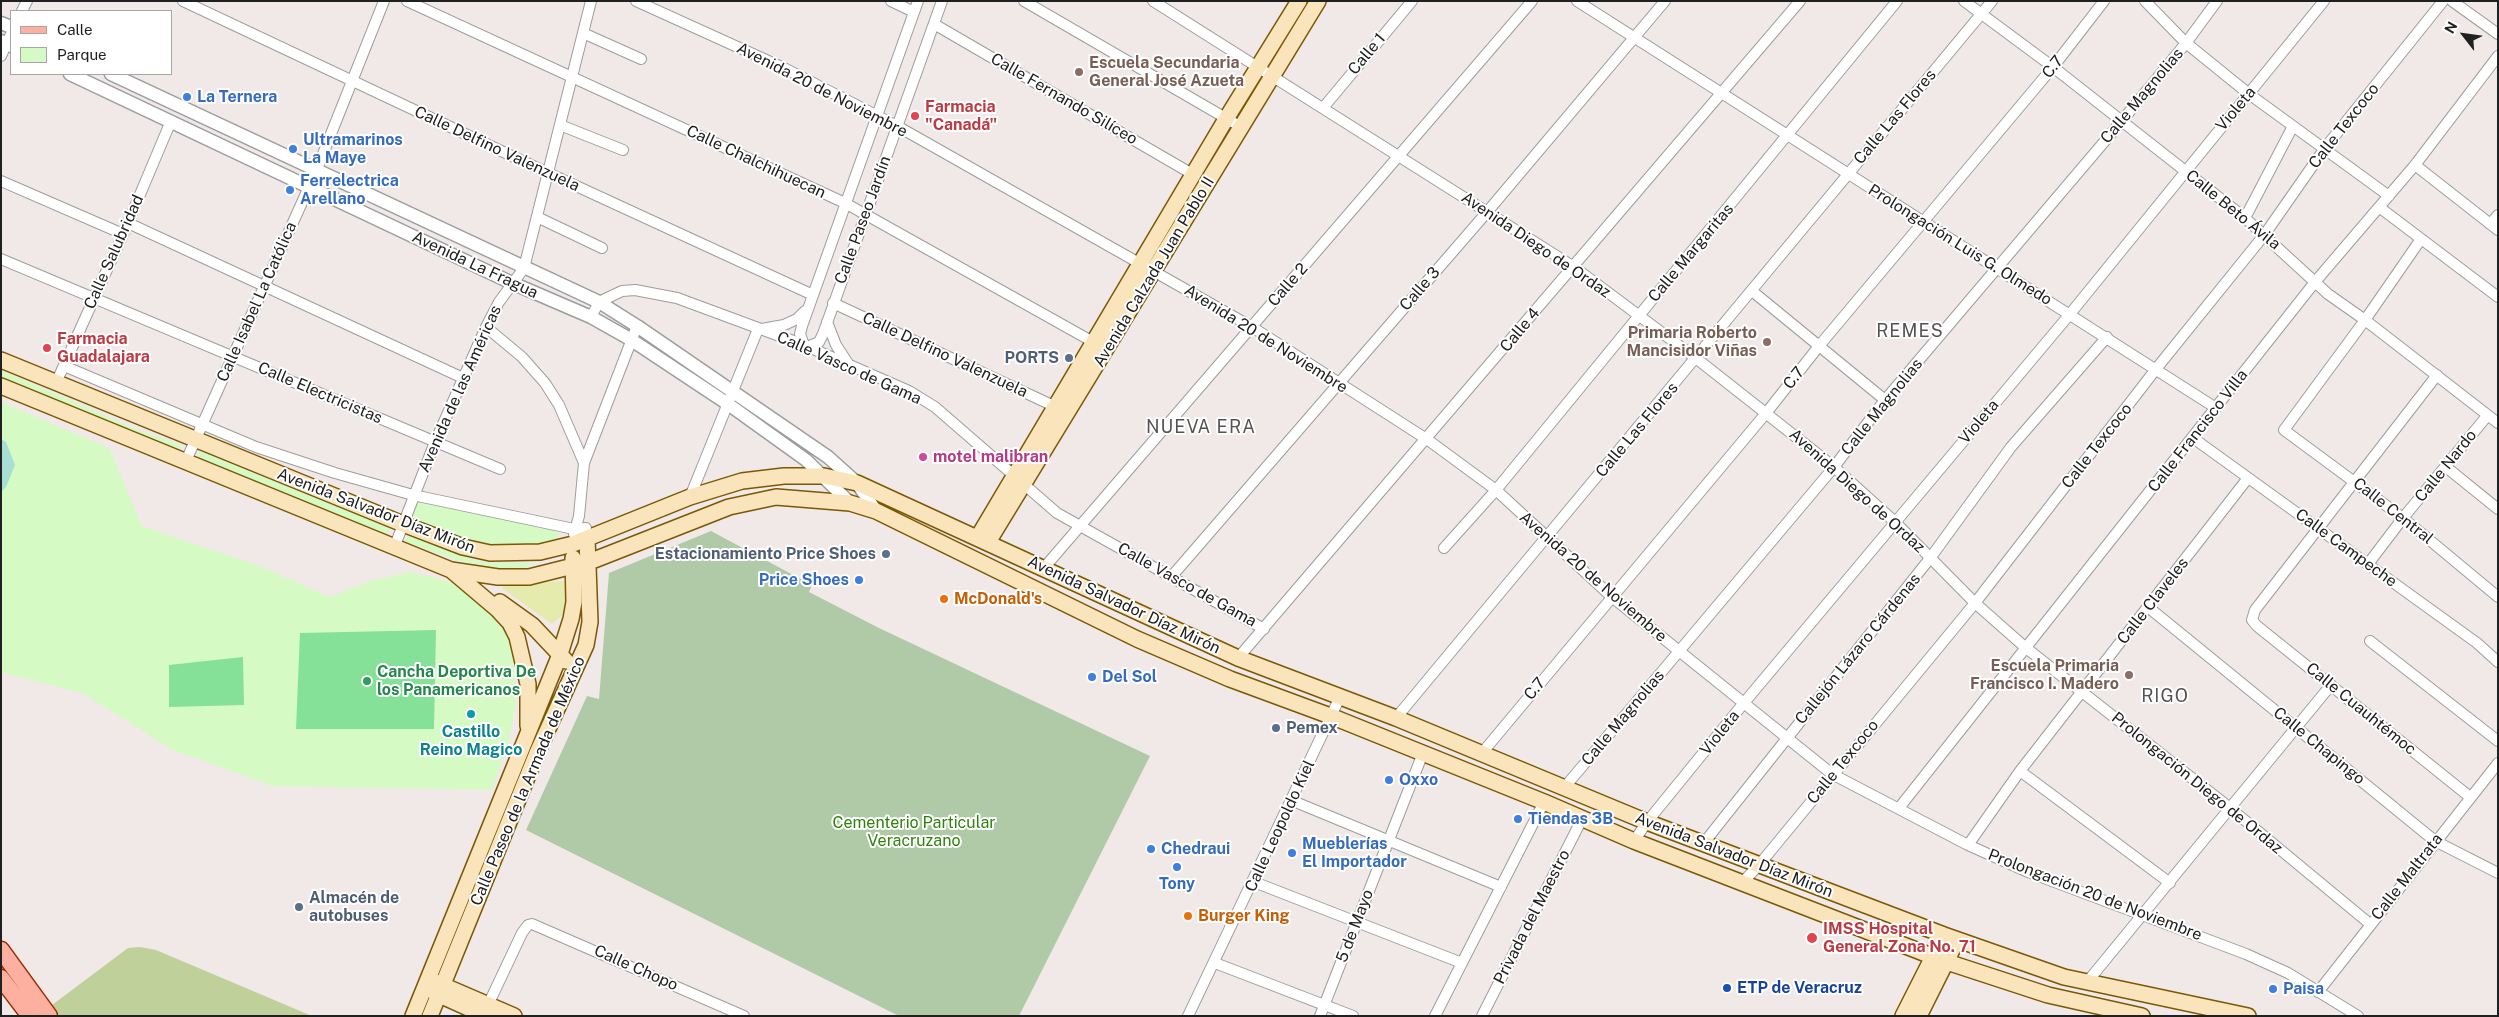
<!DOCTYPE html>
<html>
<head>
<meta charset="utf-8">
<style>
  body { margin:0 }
  #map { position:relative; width:2499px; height:1017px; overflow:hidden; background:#f1e9e7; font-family:"Public Sans",sans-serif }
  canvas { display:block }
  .frame { position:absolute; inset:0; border:2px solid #202020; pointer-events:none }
  .legend { position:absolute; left:10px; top:10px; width:162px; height:65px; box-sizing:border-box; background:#fff; border:1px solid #a6a6a6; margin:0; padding:6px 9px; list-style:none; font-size:15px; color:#202020 }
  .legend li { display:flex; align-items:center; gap:10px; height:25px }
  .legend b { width:25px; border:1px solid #a6a6a6 }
  .north { position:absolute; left:2439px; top:10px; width:50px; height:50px; -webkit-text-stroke:4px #fff; paint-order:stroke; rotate:300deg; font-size:14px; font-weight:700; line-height:20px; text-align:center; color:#202020 }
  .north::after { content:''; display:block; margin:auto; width:18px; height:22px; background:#202020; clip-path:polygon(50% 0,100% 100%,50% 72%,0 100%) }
</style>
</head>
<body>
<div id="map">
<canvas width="2499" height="1017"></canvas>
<div class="frame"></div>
<ul class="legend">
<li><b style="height:6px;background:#fdb0a0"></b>Calle</li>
<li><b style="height:14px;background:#d6fac4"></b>Parque</li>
</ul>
<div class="north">N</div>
</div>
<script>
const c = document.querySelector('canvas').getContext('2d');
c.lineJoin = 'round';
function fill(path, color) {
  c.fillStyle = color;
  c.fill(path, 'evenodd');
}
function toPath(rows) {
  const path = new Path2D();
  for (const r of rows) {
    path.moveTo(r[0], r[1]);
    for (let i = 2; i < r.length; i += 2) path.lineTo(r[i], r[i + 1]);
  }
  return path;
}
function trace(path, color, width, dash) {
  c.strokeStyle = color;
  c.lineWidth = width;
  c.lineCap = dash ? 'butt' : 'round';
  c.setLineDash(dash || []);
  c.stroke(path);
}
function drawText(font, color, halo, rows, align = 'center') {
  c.font = font + ' "Public Sans",sans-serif';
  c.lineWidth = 4;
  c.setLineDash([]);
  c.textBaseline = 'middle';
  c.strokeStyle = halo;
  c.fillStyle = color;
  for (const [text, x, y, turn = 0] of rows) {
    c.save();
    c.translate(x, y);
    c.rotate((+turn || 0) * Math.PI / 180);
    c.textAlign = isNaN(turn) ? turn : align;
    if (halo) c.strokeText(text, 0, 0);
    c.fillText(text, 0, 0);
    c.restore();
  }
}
fill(toPath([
  [564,581,568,610,552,624,503,589,503,586,519,584]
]), '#e4ebad');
fill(toPath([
  [140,947,156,950,312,1016,60,1016,52,1005,128,948]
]), '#c0d09b');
fill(toPath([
  [711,531,812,585,809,592,879,628,1150,756,1019,1016,899,1016,526,830,587,696,599,699,609,573]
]), '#b0caa8');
fill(toPath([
  [1,370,138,430,181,445,177,453,1,383],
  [1,402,109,448,142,526,260,566,330,597,370,581,410,572,467,586,501,620,513,654,516,705,508,743,492,790,272,786,169,748,84,694,1,672],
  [200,451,390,528,387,537,197,460],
  [416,501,558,529,559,541,514,550,460,543,410,519],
  [408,535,477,561,492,563,537,563,518,570,505,571,457,560,405,542]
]), '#d6fac4');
fill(toPath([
  [436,630,434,729,296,729,300,633],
  [243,657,244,705,169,707,169,665]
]), '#85e098');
fill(toPath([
  [1,439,6,442,15,465,6,487,1,492]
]), '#a7dfd5');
const minor = toPath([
  [183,1,548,173,813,295],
  [407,1,845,203,1095,343],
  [636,1,786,69,897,126,1252,327,1428,440,1496,490,1612,597,1832,774,1968,845,2028,872,2246,954,2288,973,2358,1016],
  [891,1,914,12],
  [1024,1,1241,127],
  [1153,1,1574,267,1697,359,1834,467,1895,522,1975,603,2026,648,2230,808,2370,924],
  [1577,1,2216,408],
  [1964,1,2053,67,2245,218,2328,294,2365,320,2498,423],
  [2145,1,2186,43,2249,94,2389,196],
  [2452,1,2498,34],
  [22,11,27,1],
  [934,24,1194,175],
  [583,33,641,59],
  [1,56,11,34],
  [1323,108,1412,1],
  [560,125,623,150],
  [2415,165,2498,230],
  [1,181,123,234],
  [2379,207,2498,297],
  [537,217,602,248],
  [2245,218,2293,126],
  [128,223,463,378],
  [2490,224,2498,215],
  [2421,239,2365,320,2284,430,2403,518,2498,597],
  [1,259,500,469],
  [1752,291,1885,400],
  [833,303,1056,407],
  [591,317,599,302,622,291,635,290,677,298,804,345,909,391,935,407,1057,513,1264,629],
  [827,322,836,345,849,365],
  [486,327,522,357,545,383,559,405,584,463],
  [762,329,784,325,797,319,805,311],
  [804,345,800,334,802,326,918,1],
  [807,347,819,342,823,334,942,1],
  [64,366,256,447,335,473,413,495,574,529,586,528],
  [2437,375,2255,610,2252,620,2257,626,2470,797],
  [56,383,128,223,171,121],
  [2193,438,2477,643,2498,662],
  [185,463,317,169,384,1],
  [2446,467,2498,509],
  [690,497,758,329],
  [574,534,579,516,584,463,637,326],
  [394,548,435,442,486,327,499,302,524,268,591,1],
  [1444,548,1496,490,1897,1],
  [2368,564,2403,518,2487,416],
  [1043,569,1532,1],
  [1172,576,1488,211,1665,1],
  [2148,607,2435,841,2498,873],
  [2370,641,2498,741],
  [1238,658,1800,1],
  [1396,718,1992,1],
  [1482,753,1767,412,1819,346,2053,67,2104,1],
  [2020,771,2170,883],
  [1564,788,1834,467,1885,400,2121,122,2186,43,2217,1],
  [1293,801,1501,887],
  [1899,808,2315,282,2415,165,2498,56],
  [1634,841,1647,822,1743,704,2070,314,2324,1],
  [1703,844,1931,557,2011,447,2107,337],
  [1968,845,2020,771,2248,478],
  [1254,882,1462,963],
  [1741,884,1759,865,1975,603,2156,369,2265,234,2325,148,2443,1],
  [1215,963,1353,1016],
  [2088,981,2331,685],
  [2318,992,2498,763],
  [488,1005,522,933,528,925,532,924,744,1016],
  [1188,1016,1340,697],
  [1320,1016,1423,753],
  [1435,1016,1544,802],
  [1482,1016,1582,819]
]);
const tertiary = toPath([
  [1,23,11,27],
  [1,41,11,46],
  [70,74,512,283,591,317,630,339,728,404,806,460,850,503],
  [111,74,599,302,637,326,828,457,857,483,876,511]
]);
const secondary = toPath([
  [1,360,403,524,463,547,490,553,540,552,573,544,690,497,742,481,784,476,824,476,857,483,1238,658,1396,718,1647,822,1944,935,2064,977,2248,1016],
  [1,386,451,570,498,577,529,577,589,562,729,507,776,497,850,503,876,511,1137,639,1230,679,1333,717,1544,802,1634,841,1947,962,2048,995,2142,1016],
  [978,537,1226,119,1299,1],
  [988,542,1318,1],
  [451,570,497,609,510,623,517,637,528,684,528,726],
  [500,602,532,625,566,661],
  [435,982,514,1016],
  [435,993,486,1016],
  [413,1016,559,657,571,619,574,602,573,558],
  [430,1016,537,753,586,645,590,622,587,538],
  [1903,1016,1944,935],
  [1919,1016,1957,940]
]);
const primary = toPath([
  [1,950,49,1016],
  [1,978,30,1016]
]);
trace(minor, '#9d9d9d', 12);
trace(tertiary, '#9d9d9d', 15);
trace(secondary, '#7b5804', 18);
trace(primary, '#9d2a00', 19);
trace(minor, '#fff', 10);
trace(tertiary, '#fff', 12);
trace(secondary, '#fae4bb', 15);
trace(primary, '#fdb0a0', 16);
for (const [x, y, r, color] of [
  [1079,72,5,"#8d6e63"],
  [187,97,5,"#3f7fe0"],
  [915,116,5,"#e0444e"],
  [293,149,5,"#3f7fe0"],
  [290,190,5,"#3f7fe0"],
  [1767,342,5,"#8d6e63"],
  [47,348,5,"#e0444e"],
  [1069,358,5,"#5c6f8a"],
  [923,457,5,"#d1479c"],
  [886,554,5,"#5c6f8a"],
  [859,580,5,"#3f7fe0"],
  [944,599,5,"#e8710a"],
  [2129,675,5,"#8d6e63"],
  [1092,677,5,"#3f7fe0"],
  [367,681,5,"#2e9e5b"],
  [471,714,5,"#0f9aa8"],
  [1276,728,5,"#5c6f8a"],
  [1389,780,5,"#3f7fe0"],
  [1518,819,5,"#3f7fe0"],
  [1151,849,5,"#3f7fe0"],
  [1292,853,5,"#3f7fe0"],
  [1177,867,5,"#3f7fe0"],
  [299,907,5,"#5c6f8a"],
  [1188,916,5,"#e8710a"],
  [1812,938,6,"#e0444e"],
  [1727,988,5,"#1a4fb4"],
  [2273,989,5,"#3f7fe0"]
]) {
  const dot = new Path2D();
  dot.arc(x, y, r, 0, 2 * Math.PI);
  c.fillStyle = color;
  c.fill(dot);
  trace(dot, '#fff', 2);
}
drawText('16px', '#202020', '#fff', [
  ["Calle 1",1367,54,-50],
  ["C.7",2053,67,-51],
  ["Avenida 20 de Noviembre",822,90,27],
  ["Calle Magnolias",2142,96,-50],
  ["Calle Fernando Silíceo",1064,99,30],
  ["Violeta",2236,109,-50],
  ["Calle Las Flores",1895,117,-50],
  ["Calle Texcoco",2344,126,-52],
  ["Calle Delfino Valenzuela",497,149,25],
  ["Calle Chalchihuecan",756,162,25],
  ["Calle Beto Ávila",2233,210,39],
  ["Calle Paseo Jardín",863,220,-70],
  ["Avenida Diego de Ordaz",1536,245,34],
  ["Prolongación Luis G. Olmedo",1960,245,32],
  ["Calle Salubridad",114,252,-66],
  ["Calle Margaritas",1691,253,-50],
  ["Avenida La Fragua",475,265,25],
  ["Avenida Calzada Juan Pablo II",1154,272,-59],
  ["Calle 2",1288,285,-49],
  ["Calle 3",1420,289,-49],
  ["Calle Isabel La Católica",257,302,-66],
  ["Calle 4",1520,330,-50],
  ["Avenida 20 de Noviembre",1266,339,32],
  ["Calle Delfino Valenzuela",945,355,25],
  ["Calle Vasco de Gama",849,368,24],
  ["C.7",1794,378,-52],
  ["Avenida de las Américas",460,389,-66],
  ["Calle Electricistas",320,393,23],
  ["Calle Magnolias",1882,407,-51],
  ["Violeta",1979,422,-50],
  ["Calle Las Flores",1637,430,-50],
  ["Calle Francisco Villa",2198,431,-52],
  ["Calle Texcoco",2097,446,-52],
  ["Calle Nardo",2446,466,-51],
  ["Avenida Diego de Ordaz",1857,491,42],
  ["Avenida Salvador Díaz Mirón",376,511,21],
  ["Calle Central",2393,511,38],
  ["Calle Campeche",2346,548,36],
  ["Avenida 20 de Noviembre",1593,577,41],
  ["Calle Vasco de Gama",1187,585,29],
  ["Calle Claveles",2153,601,-52],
  ["Avenida Salvador Díaz Mirón",1124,605,25],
  ["Callejón Lázaro Cárdenas",1858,649,-51],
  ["C.7",1535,689,-50],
  ["Calle Cuauhtémoc",2361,709,39],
  ["Calle Magnolias",1623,718,-50],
  ["Violeta",1720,733,-51],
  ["Calle Chapingo",2319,746,39],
  ["Calle Texcoco",1843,762,-51],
  ["Calle Paseo de la Armada de México",528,781,-67],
  ["Prolongación Diego de Ordaz",2197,783,39],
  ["Calle Leopoldo Kiel",1280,826,-65],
  ["Avenida Salvador Díaz Mirón",1734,855,21],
  ["Calle Maltrata",2407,877,-52],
  ["Prolongación 20 de Noviembre",2095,895,21],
  ["Privada del Maestro",1532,917,-63],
  ["5 de Mayo",1355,926,-69],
  ["Calle Chopo",636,968,24]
]);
drawText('bold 16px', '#785e54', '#fff', [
  ["Escuela Secundaria",1089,63,"left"],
  ["General José Azueta",1089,81,"left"],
  ["Primaria Roberto",1757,333],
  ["Mancisidor Viñas",1757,351],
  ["Escuela Primaria",2119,666],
  ["Francisco I. Madero",2119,684]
], 'right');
drawText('bold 16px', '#366cbe', '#fff', [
  ["La Ternera",197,97],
  ["Ultramarinos",303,140],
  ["La Maye",303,158],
  ["Ferrelectrica",300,181],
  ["Arellano",300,199],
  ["Price Shoes",849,580,"right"],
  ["Del Sol",1102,677],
  ["Oxxo",1399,780],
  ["Tiendas 3B",1528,819],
  ["Mueblerías",1302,844],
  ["El Importador",1302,862],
  ["Chedraui",1161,849],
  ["Tony",1177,884,"center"],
  ["Paisa",2283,989]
], 'left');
drawText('bold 16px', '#be3a42', '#fff', [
  ["Farmacia",925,107],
  ["\"Canadá\"",925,125],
  ["Farmacia",57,339],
  ["Guadalajara",57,357],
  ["IMSS Hospital",1823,929],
  ["General Zona No. 71",1823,947]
], 'left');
drawText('bold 16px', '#4e5e75', '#fff', [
  ["PORTS",1059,358],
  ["Estacionamiento Price Shoes",876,554],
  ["Pemex",1286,728,"left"],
  ["Almacén de",309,898,"left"],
  ["autobuses",309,916,"left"]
], 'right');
drawText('bold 16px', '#b23c85', '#fff', [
  ["motel malibran",933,457]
], 'left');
drawText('bold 16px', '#c56008', '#fff', [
  ["McDonald's",954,599],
  ["Burger King",1198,916]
], 'left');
drawText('bold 16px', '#27864d', '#fff', [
  ["Cancha Deportiva De",377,672],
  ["los Panamericanos",377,690]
], 'left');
drawText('bold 16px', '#0d838f', '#fff', [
  ["Castillo",471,732],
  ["Reino Magico",471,750]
]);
drawText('16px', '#30820b', '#fff', [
  ["Cementerio Particular",914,823],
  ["Veracruzano",914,841]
]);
drawText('bold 16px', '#164399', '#fff', [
  ["ETP de Veracruz",1737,988]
], 'left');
c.letterSpacing = '1px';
drawText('18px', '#535353', '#fff', [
  ["REMES",1910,331],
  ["NUEVA ERA",1201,427],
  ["RIGO",2165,696]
]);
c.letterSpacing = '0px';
</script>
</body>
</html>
